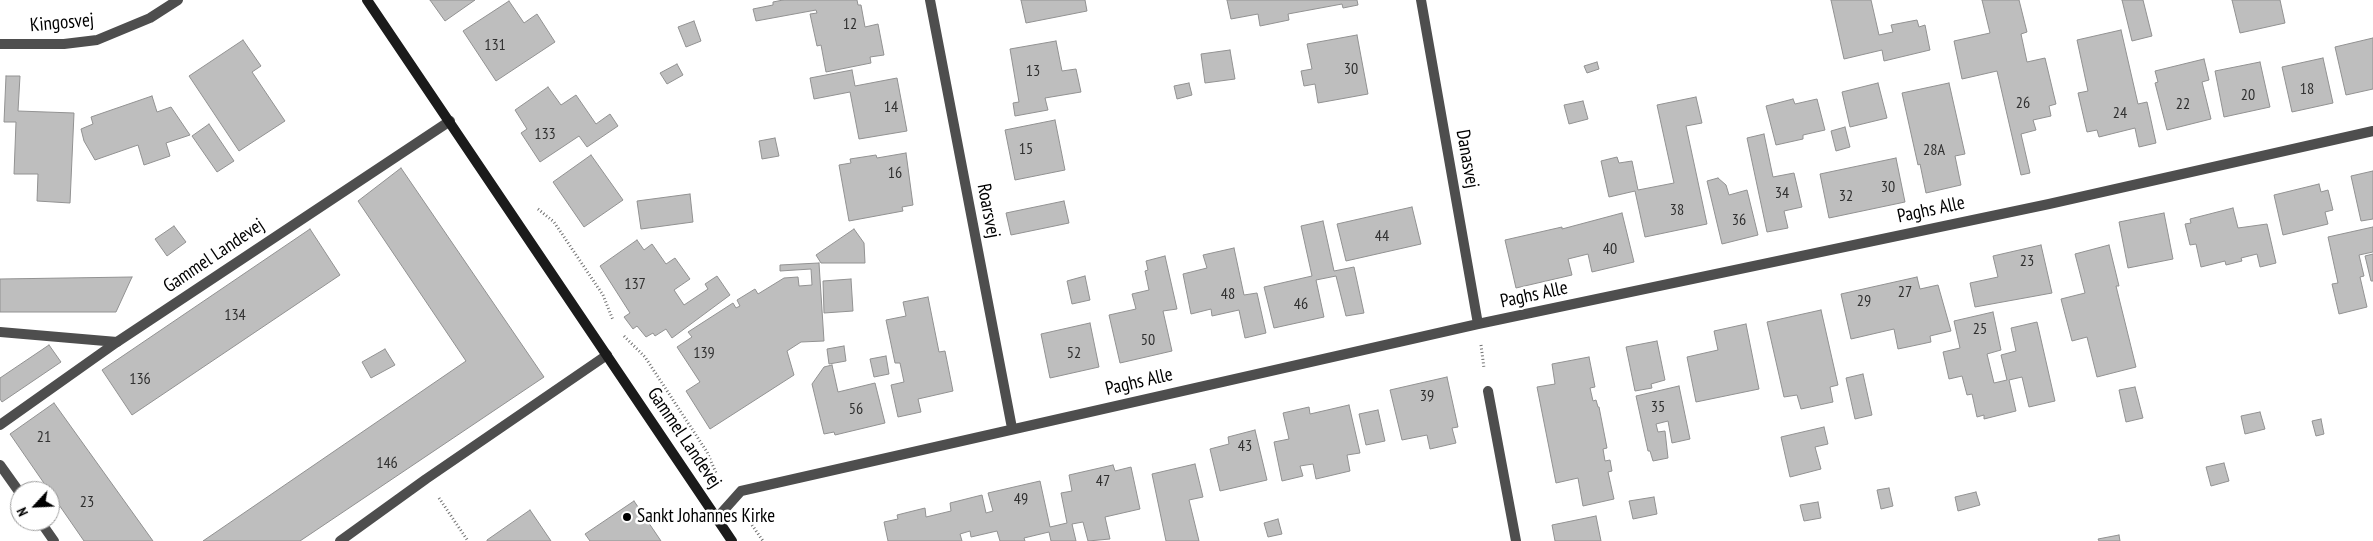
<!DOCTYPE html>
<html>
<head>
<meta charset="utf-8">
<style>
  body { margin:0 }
  #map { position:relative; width:2373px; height:541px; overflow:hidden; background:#fff; font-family:"PT Sans Narrow",sans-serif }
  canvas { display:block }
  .north { position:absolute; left:10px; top:481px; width:50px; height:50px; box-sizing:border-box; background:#fff; border:1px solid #999; border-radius:50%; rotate:245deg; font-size:14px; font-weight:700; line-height:20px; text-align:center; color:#000 }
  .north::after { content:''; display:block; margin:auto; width:18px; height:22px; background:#000; clip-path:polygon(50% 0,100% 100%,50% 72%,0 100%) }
</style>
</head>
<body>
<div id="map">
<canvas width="2373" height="541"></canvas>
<div class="north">N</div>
</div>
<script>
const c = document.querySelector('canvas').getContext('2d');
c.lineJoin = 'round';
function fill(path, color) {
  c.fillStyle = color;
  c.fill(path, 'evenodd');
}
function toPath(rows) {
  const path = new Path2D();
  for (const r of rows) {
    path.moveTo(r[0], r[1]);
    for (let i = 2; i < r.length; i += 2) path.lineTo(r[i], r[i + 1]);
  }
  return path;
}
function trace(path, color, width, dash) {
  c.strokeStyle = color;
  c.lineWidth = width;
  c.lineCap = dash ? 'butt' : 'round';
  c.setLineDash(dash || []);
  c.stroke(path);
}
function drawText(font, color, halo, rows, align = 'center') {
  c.font = font + ' "PT Sans Narrow",sans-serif';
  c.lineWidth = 5;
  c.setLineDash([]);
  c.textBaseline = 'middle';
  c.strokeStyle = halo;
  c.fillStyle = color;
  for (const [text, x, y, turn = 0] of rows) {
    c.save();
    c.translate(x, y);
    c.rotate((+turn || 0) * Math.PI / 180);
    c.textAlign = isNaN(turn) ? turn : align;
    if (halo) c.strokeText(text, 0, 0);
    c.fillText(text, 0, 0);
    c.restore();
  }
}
const building = toPath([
  [430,0,475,0,445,21,430,0],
  [783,0,857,0,858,5,861,5,865,27,878,24,884,55,870,57,871,63,826,72,821,45,817,46,810,14,817,13,816,10,756,21,753,9,773,5,773,2,783,0],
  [1021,0,1085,0,1087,11,1026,23,1021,0],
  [1227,0,1357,0,1358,5,1343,8,1342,4,1288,14,1289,20,1260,26,1258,14,1231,19,1227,0],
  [1831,0,1871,0,1879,35,1893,32,1891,25,1917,20,1919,27,1925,25,1930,50,1884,61,1882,50,1844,59,1831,0],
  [1982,0,2019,0,2027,32,2021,34,2027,62,2045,58,2056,104,2049,106,2051,116,2033,120,2036,130,2021,134,2030,173,2021,175,1997,71,1962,79,1954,41,1990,33,1982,0],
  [2122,0,2143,0,2152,36,2132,41,2122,0],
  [2232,0,2280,0,2285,23,2240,33,2232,0],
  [509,1,524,23,537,14,555,42,496,81,463,31,509,1],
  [694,21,701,41,686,47,678,27,694,21],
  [2121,30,2138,104,2147,102,2156,143,2139,147,2135,128,2099,137,2097,130,2087,132,2078,93,2088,91,2077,40,2121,30],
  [1357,35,1368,94,1318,103,1315,84,1304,86,1301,71,1312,69,1307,44,1357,35],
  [2373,38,2373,89,2346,95,2335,47,2373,38],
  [243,40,261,66,252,72,285,121,239,151,189,76,243,40],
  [1056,41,1062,71,1076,69,1081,92,1045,98,1048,110,1015,116,1013,103,1019,102,1010,49,1056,41],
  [1230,50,1235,79,1205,83,1201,54,1230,50],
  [2323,58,2333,103,2292,112,2282,67,2323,58],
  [2204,59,2209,80,2202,82,2211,119,2167,130,2155,83,2158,82,2155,71,2204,59],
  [1597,62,1599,69,1587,73,1584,66,1597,62],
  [2260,62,2270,107,2224,117,2215,71,2260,62],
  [677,64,683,75,667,84,660,73,677,64],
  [852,70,855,86,897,78,907,131,859,139,850,92,814,99,810,78,852,70],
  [6,76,20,76,18,111,74,113,70,203,37,201,38,174,14,174,16,122,4,122,6,76],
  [1189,83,1192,95,1177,99,1174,86,1189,83],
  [1878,83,1887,118,1850,127,1842,92,1878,83],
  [1949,83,1965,154,1955,156,1961,185,1926,193,1920,164,1918,165,1902,93,1949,83],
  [548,87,561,105,576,95,596,124,610,114,618,126,587,147,579,136,540,162,521,133,527,129,515,110,548,87],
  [152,96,157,112,171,107,190,135,166,143,170,156,144,165,138,145,95,160,84,141,81,129,93,124,91,117,152,96],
  [1696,97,1702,123,1686,126,1707,224,1645,237,1635,191,1609,197,1601,161,1617,157,1619,163,1632,161,1638,190,1674,183,1657,105,1696,97],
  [1793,99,1795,104,1817,99,1825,130,1803,135,1803,139,1776,145,1766,106,1793,99],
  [1583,101,1588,119,1569,124,1564,105,1583,101],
  [1055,120,1065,170,1015,180,1005,130,1055,120],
  [209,124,234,161,217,172,192,136,209,124],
  [1845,127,1850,147,1836,151,1831,131,1845,127],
  [1764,134,1773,177,1794,173,1802,207,1784,211,1788,228,1767,232,1747,138,1764,134],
  [775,138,779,156,762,159,759,141,775,138],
  [906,153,913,205,902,207,903,211,849,221,839,165,851,163,850,159,876,155,877,158,906,153],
  [591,155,623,200,584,227,553,182,591,155],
  [1896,158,1905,202,1829,218,1820,174,1896,158],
  [401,168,544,377,300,541,203,541,466,361,358,201,401,168],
  [2373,171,2373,219,2361,221,2351,176,2373,171],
  [1718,178,1726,185,1729,195,1747,190,1758,235,1722,244,1707,181,1718,178],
  [2319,184,2321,192,2328,190,2333,210,2325,212,2328,224,2283,235,2274,195,2319,184],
  [690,194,693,222,641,229,637,201,690,194],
  [1064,201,1069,223,1011,235,1006,213,1064,201],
  [1412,207,1421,244,1346,261,1337,224,1412,207],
  [2233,208,2238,228,2267,224,2276,263,2260,267,2257,254,2241,258,2242,261,2226,265,2225,261,2201,267,2196,244,2190,245,2185,224,2191,223,2190,219,2233,208],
  [1622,213,1634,262,1592,272,1588,254,1568,259,1572,275,1516,288,1505,240,1562,227,1562,229,1622,213],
  [2164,213,2173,259,2128,268,2119,222,2164,213],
  [1323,221,1334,271,1354,267,1364,313,1346,316,1336,276,1316,280,1324,317,1274,328,1264,287,1312,276,1301,226,1323,221],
  [174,226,186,242,167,256,155,239,174,226],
  [2373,227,2373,252,2359,255,2364,276,2360,277,2367,307,2339,314,2332,284,2338,283,2328,237,2373,227],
  [310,229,340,275,132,415,102,370,310,229],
  [854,229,864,243,865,263,821,263,816,255,854,229],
  [637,240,644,250,652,244,666,264,675,258,690,279,674,290,684,305,708,289,705,284,717,276,730,295,672,338,666,329,655,336,653,333,646,337,637,326,633,329,624,317,630,313,600,266,637,240],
  [2041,245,2052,293,1975,307,1970,283,1998,277,1993,256,2041,245],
  [2109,245,2119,286,2116,286,2136,367,2097,377,2087,337,2072,341,2061,299,2085,293,2075,254,2109,245],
  [1234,248,1244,295,1257,293,1266,333,1245,338,1239,310,1212,316,1211,309,1191,314,1183,274,1207,268,1203,255,1234,248],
  [2373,254,2373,281,2371,281,2365,256,2373,254],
  [1165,256,1177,309,1163,311,1172,351,1120,363,1109,315,1136,309,1132,294,1149,290,1145,271,1148,270,1146,261,1165,256],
  [819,263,824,341,801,342,787,351,794,375,710,429,686,391,700,382,677,347,692,337,688,332,733,303,736,308,740,306,737,300,755,289,758,294,784,278,798,277,799,286,812,285,811,269,780,271,780,265,819,263],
  [1085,276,1090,300,1072,304,1067,281,1085,276],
  [132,277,116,312,0,312,0,279,132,277],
  [1917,277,1920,289,1938,285,1951,331,1930,336,1931,342,1898,349,1894,329,1851,339,1841,294,1917,277],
  [851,279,853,311,824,313,823,281,851,279],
  [928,297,939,352,945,351,953,391,918,399,921,412,898,417,891,385,904,382,900,363,895,363,886,320,906,316,903,302,928,297],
  [1821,310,1838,385,1830,387,1833,402,1801,409,1797,395,1784,397,1767,322,1821,310],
  [1993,312,2001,350,1987,354,1994,383,2007,380,2001,355,2016,351,2011,328,2037,322,2055,401,2029,407,2022,377,2009,380,2016,411,1984,419,1984,415,1977,417,1972,394,1967,395,1962,376,1949,379,1943,352,1960,348,1954,321,1993,312],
  [1090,323,1099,367,1050,378,1041,334,1090,323],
  [1746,324,1759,389,1696,402,1687,357,1718,350,1714,331,1746,324],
  [1657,341,1665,380,1651,384,1652,388,1635,391,1626,347,1657,341],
  [49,345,61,362,2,402,0,399,0,378,49,345],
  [844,346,846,361,829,364,827,349,844,346],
  [385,349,395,365,371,378,362,362,385,349],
  [886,356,889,374,874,377,870,359,886,356],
  [1589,357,1595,387,1590,388,1593,401,1596,400,1598,407,1599,407,1607,448,1603,449,1605,461,1610,460,1612,471,1608,472,1614,499,1583,506,1578,478,1556,483,1537,387,1555,384,1552,364,1589,357],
  [832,365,838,392,875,383,885,423,835,435,834,432,824,434,812,384,824,367,832,365],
  [1863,374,1872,415,1855,419,1846,378,1863,374],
  [1447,377,1458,427,1452,428,1456,443,1430,449,1427,435,1402,440,1390,390,1447,377],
  [1679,386,1690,439,1672,443,1668,421,1656,424,1658,432,1665,431,1668,458,1653,461,1650,451,1648,451,1636,396,1679,386],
  [2135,387,2143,418,2126,422,2119,390,2135,387],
  [54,403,153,541,84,541,10,434,54,403],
  [1349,405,1360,453,1347,455,1350,471,1316,479,1313,464,1300,466,1303,476,1282,481,1274,442,1289,439,1283,413,1309,407,1310,414,1349,405],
  [1378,410,1385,441,1366,445,1359,414,1378,410],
  [2260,412,2265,429,2245,434,2241,416,2260,412],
  [2321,419,2324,434,2316,436,2312,421,2321,419],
  [1824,427,1828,444,1815,447,1821,469,1790,477,1781,437,1824,427],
  [1255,430,1267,480,1220,491,1210,449,1229,444,1228,437,1255,430],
  [2224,463,2229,481,2211,486,2206,467,2224,463],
  [1195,464,1203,497,1189,500,1199,541,1166,541,1152,474,1195,464],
  [1113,465,1115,471,1131,467,1140,509,1105,517,1110,539,1088,541,1083,522,1072,524,1076,541,1051,541,1049,532,1024,538,1025,541,1000,541,997,531,971,537,970,531,960,534,962,541,888,541,884,522,898,519,897,515,925,508,926,517,951,511,950,503,982,495,986,513,993,511,988,493,1040,481,1050,527,1067,523,1061,493,1072,491,1069,475,1113,465],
  [1889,488,1893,506,1881,509,1877,490,1889,488],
  [1976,492,1980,505,1958,511,1955,497,1976,492],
  [1654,497,1657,514,1633,519,1629,501,1654,497],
  [634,501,661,541,590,541,585,534,634,501],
  [1818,502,1821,518,1804,521,1800,505,1818,502],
  [530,510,551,541,487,541,487,540,530,510],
  [1596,516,1601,541,1555,541,1552,525,1596,516],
  [1278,519,1282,534,1268,537,1264,523,1278,519],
  [2119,535,2120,541,2099,541,2098,539,2119,535]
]);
fill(building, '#bebebe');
trace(building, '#929292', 1);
trace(toPath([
  [538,209,554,222,603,295,613,320],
  [624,336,645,357,707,452,716,473],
  [1481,345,1484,368],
  [439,498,468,541],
  [752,525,763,541]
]), '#707070', 3, [1, 2.5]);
trace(toPath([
  [0,332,117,342]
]), '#4e4e4e', 10);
trace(toPath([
  [930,0,1012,428],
  [1421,0,1478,324],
  [0,44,64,44,97,40,150,18,178,0],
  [1488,391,1516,541],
  [0,425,117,342,450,121],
  [0,465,20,493],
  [716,519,741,491,1478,324,2049,204,2373,131],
  [40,521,54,541],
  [340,541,426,479,607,355]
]), '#4e4e4e', 10);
trace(toPath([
  [367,0,732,541]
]), '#1b1b1b', 10);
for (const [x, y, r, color] of [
  [627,517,5,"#000"]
]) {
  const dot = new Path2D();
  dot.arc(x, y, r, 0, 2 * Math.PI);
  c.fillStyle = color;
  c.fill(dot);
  trace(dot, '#fff', 2);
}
drawText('16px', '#303030', null, [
  ["12",850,24],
  ["131",495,45],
  ["30",1351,69],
  ["13",1033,71],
  ["18",2307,89],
  ["20",2248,95],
  ["26",2023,103],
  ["22",2183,104],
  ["14",891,107],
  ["24",2120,113],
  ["133",545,134],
  ["15",1026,149],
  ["28A",1934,150],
  ["16",895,173],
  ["30",1888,187],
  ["34",1782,193],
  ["32",1846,196],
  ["38",1677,210],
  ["36",1739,220],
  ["44",1382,236],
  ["40",1610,249],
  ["23",2027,261],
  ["137",635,284],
  ["27",1905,292],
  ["48",1228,294],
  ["29",1864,301],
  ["46",1301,304],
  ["134",235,315],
  ["25",1980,329],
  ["50",1148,340],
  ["139",704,353],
  ["52",1074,353],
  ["136",140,379],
  ["39",1427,396],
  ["35",1658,407],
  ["56",856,409],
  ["21",44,437],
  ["43",1245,446],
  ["146",387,463],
  ["47",1103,481],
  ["49",1021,499],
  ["23",87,502]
]);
drawText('19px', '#000', '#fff', [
  ["Kingosvej",62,23,-5],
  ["Danasvej",1467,159,80],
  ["Paghs Alle",1931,210,-12],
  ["Roarsvej",988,211,79],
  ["Gammel Landevej",214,256,-34],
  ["Paghs Alle",1534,295,-12],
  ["Paghs Alle",1139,382,-13],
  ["Gammel Landevej",684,438,56]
]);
drawText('19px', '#000', '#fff', [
  ["Sankt Johannes Kirke",637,517]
], 'left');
</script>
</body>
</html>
